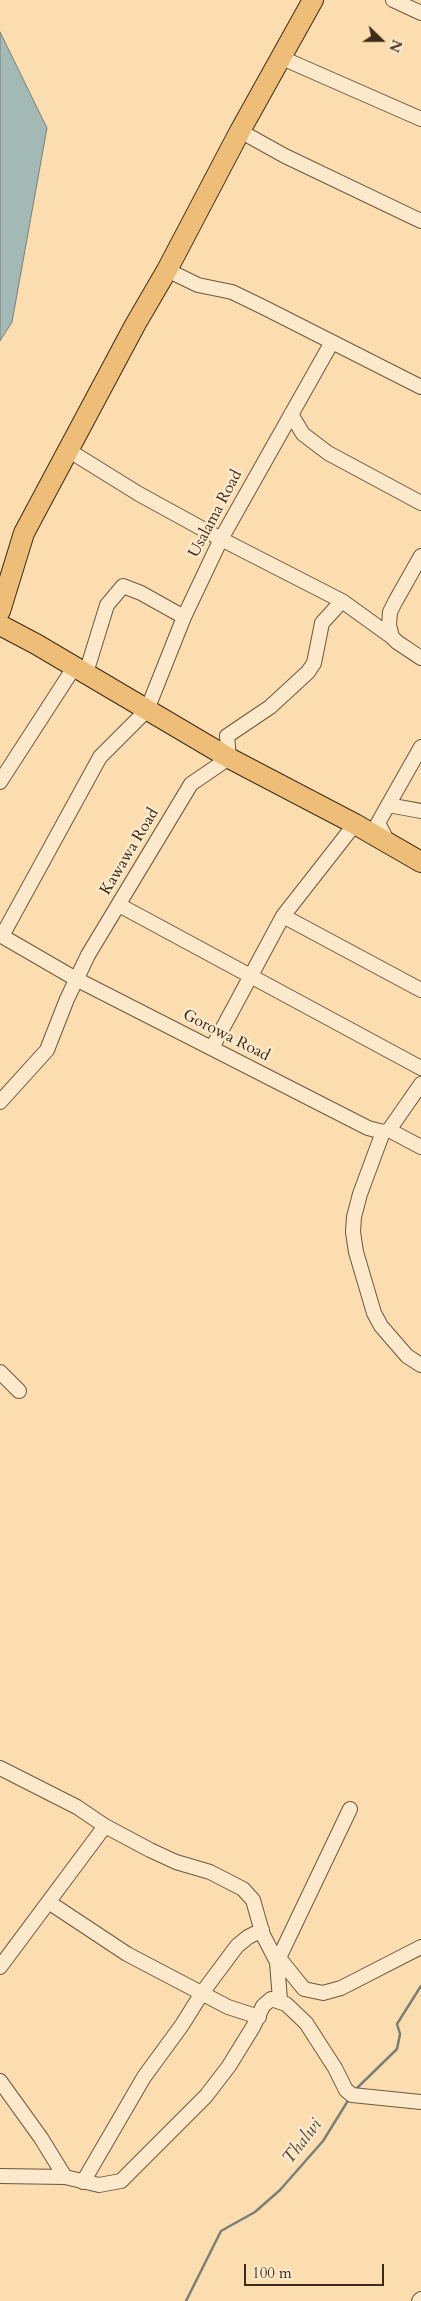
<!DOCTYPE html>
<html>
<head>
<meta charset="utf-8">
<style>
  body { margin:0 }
  #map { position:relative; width:421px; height:2301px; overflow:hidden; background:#fbddaf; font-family:Cardo,serif }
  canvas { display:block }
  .north { position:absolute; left:356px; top:15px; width:50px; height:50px; -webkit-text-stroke:4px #fce9cb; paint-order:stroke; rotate:112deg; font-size:14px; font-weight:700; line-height:20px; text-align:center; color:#3b2b1b }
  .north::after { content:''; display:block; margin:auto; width:18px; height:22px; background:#3b2b1b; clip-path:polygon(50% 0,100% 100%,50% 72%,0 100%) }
  .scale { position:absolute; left:244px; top:2264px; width:140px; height:22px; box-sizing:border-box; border:2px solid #3b2b1b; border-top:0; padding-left:6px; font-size:15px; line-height:18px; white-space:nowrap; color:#3b2b1b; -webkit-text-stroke:4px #fce9cb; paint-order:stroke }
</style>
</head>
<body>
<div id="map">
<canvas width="421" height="2301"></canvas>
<div class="north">N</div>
<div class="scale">100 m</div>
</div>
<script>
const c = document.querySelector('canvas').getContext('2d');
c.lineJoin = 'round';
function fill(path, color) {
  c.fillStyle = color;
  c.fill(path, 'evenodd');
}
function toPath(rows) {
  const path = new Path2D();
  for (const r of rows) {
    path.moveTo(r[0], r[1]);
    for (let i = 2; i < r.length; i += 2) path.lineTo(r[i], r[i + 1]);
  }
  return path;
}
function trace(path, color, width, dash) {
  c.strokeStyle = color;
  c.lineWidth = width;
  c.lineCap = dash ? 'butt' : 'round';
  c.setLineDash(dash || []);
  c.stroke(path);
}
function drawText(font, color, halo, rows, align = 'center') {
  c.font = font + ' Cardo,serif';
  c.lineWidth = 5;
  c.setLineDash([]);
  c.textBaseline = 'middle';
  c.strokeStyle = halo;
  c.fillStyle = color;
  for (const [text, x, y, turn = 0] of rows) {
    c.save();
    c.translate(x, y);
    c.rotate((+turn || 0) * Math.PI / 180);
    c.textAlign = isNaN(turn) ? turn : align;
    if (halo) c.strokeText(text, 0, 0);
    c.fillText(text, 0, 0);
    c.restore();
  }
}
const water = toPath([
  [0,32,47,128,12,322,0,341,0,32]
]);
fill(water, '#a3b9b6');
trace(water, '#798078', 1);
trace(toPath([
  [355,2090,397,2049,400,2034,397,2024,421,1986],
  [186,2301,221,2231,255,2212,280,2190,323,2141,349,2099]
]), '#798078', 2.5);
const minor = toPath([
  [393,0,421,13],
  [282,58,421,119],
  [240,131,285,156,421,221],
  [167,270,198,285,232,292,263,307,421,387],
  [291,414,303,434,328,453,421,503],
  [68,450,139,494,221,539,342,601,392,637],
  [421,556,395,602,390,612,389,625,392,637,397,642,421,658],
  [86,673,107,605,123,586,141,593,184,617],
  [0,782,75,666],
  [388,805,421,811],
  [388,842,378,823,421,747],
  [119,905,421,1068],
  [283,916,421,990],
  [0,935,76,979,368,1128,383,1132,389,1130,421,1084],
  [2,936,100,757,147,710,184,617,221,539,332,342],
  [212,1048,283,916,355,824],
  [0,1102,47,1050,67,999,88,955,191,784,229,758,227,736,270,707,308,672,314,663,322,623,342,601],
  [389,1130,421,1147],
  [383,1132,360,1194,354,1217,353,1232,356,1252,374,1313,381,1326,407,1356,421,1365],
  [0,1372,19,1391],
  [0,1768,77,1807,105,1826,150,1850,176,1862,210,1872,243,1889,253,1900,263,1935,277,1962,280,2000],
  [50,1903,127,1954,228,2007,259,2017],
  [279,1958,304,1989,323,1993,341,1988,421,1947],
  [277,1962,350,1809],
  [0,1967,105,1826],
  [0,2081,41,2138,65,2177],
  [0,2176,65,2177,99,2185,121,2181,206,2096,229,2066,253,2027,263,2006,271,1999,286,2004,306,2023,335,2068,346,2090,352,2095,421,2102],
  [83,2182,144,2077,182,2025,202,1993,237,1946,248,1937,262,1930],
  [419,2301,421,2299]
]);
const highway = toPath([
  [0,611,24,533,135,325,167,270,240,131,313,0],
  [0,625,36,644,229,758,355,824,421,862]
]);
trace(minor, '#6b5840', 16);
trace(highway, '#3b2b1b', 22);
trace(minor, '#fce9cb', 14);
trace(highway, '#eebe78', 20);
drawText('16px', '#3b2b1b', '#fce9cb', [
  ["Usalama Road",216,514,-62],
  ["Kawawa Road",130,852,-59],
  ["Gorowa Road",226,1036,27]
]);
drawText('italic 18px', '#554e42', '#fce9cb', [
  ["Thalwi",303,2142,-52]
]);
</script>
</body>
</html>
